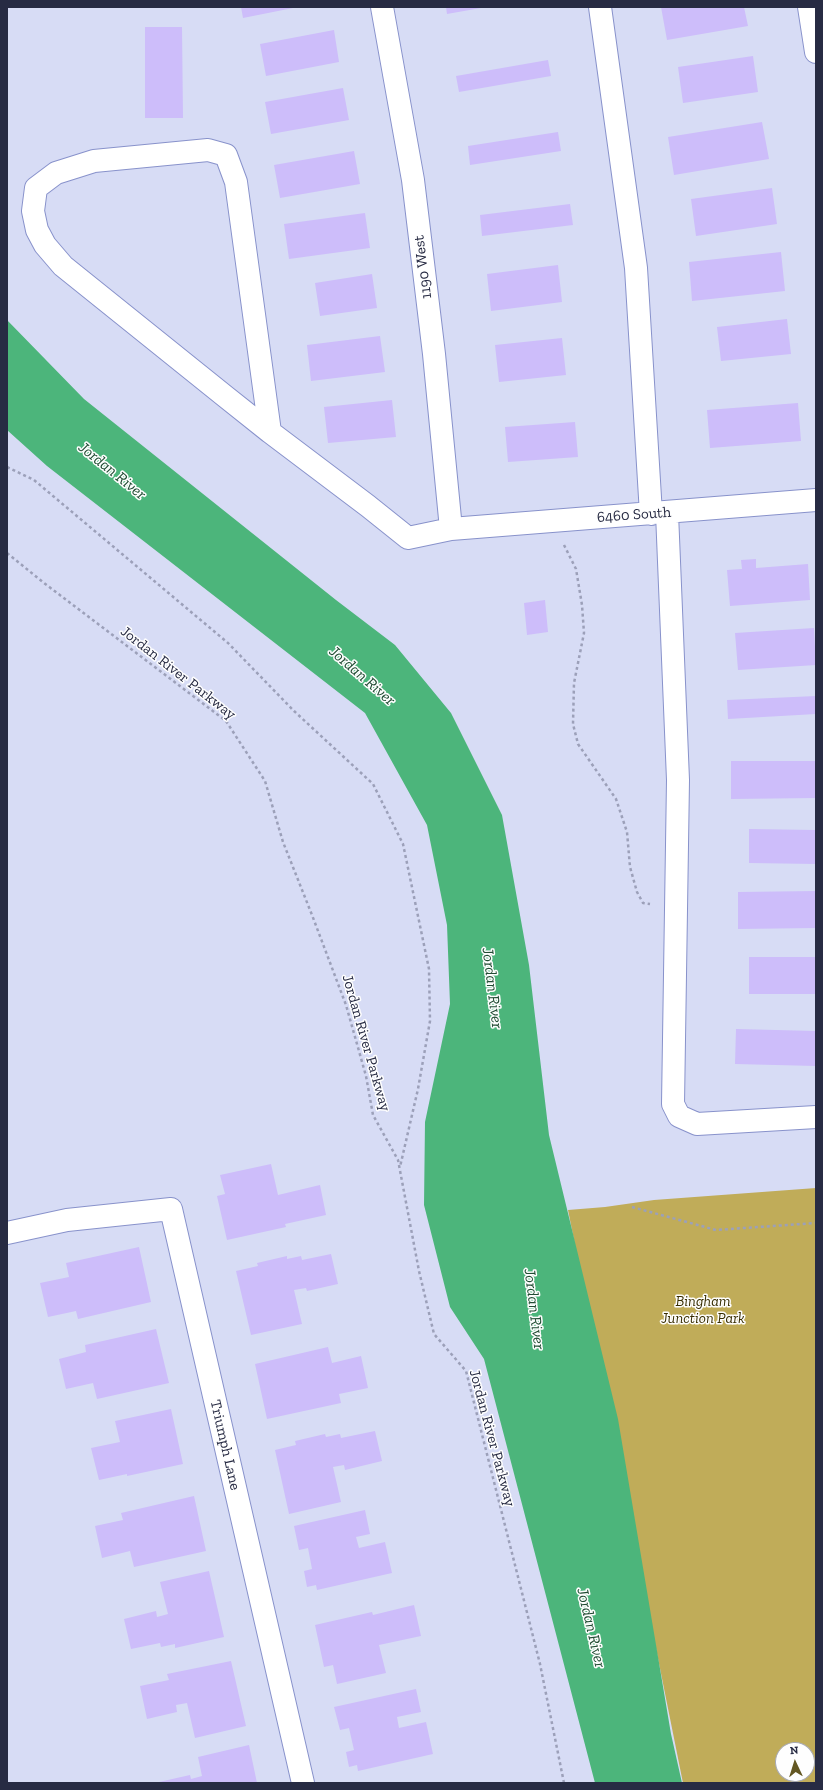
<!DOCTYPE html>
<html>
<head>
<meta charset="utf-8">
<style>
  body { margin:0 }
  #map { position:relative; width:823px; height:1790px; overflow:hidden; background:#d7dcf5; font-family:"Zilla Slab",serif }
  canvas { display:block }
  .frame { position:absolute; inset:0; border:8px solid #272b43; pointer-events:none }
  .north { position:absolute; left:775px; top:1742px; width:40px; height:40px; box-sizing:border-box; background:#fefefe; border:1px solid #a8aab3; border-radius:50%; rotate:356deg; font-size:11px; font-weight:700; line-height:16px; text-align:center; color:#272b43 }
  .north::after { content:''; display:block; margin:auto; width:14px; height:18px; background:#635723; clip-path:polygon(50% 0,100% 100%,50% 72%,0 100%) }
</style>
</head>
<body>
<div id="map">
<canvas width="823" height="1790"></canvas>
<div class="frame"></div>
<div class="north">N</div>
</div>
<script>
const c = document.querySelector('canvas').getContext('2d');
c.lineJoin = 'round';
function fill(path, color) {
  c.fillStyle = color;
  c.fill(path, 'evenodd');
}
function toPath(rows) {
  const path = new Path2D();
  for (const r of rows) {
    path.moveTo(r[0], r[1]);
    for (let i = 2; i < r.length; i += 2) path.lineTo(r[i], r[i + 1]);
  }
  return path;
}
function trace(path, color, width, dash) {
  c.strokeStyle = color;
  c.lineWidth = width;
  c.lineCap = dash ? 'butt' : 'round';
  c.setLineDash(dash || []);
  c.stroke(path);
}
function drawText(font, color, halo, rows, align = 'center') {
  c.font = font + ' "Zilla Slab",serif';
  c.lineWidth = 3;
  c.setLineDash([]);
  c.textBaseline = 'middle';
  c.strokeStyle = halo;
  c.fillStyle = color;
  for (const [text, x, y, turn = 0] of rows) {
    c.save();
    c.translate(x, y);
    c.rotate((+turn || 0) * Math.PI / 180);
    c.textAlign = isNaN(turn) ? turn : align;
    if (halo) c.strokeText(text, 0, 0);
    c.fillText(text, 0, 0);
    c.restore();
  }
}
fill(toPath([
  [816,1188,816,1783,683,1783,568,1210,605,1207,654,1200],
  [783,1750,807,1750,807,1774,783,1774]
]), '#c0ac59');
fill(toPath([
  [7,320,84,399,336,600,395,645,451,713,502,815,529,965,549,1135,618,1419,671,1734,682,1783,595,1783,484,1359,450,1307,424,1205,425,1122,450,1004,447,925,427,825,365,713,47,466,7,430]
]), '#4cb57b');
fill(toPath([
  [241,7,293,7,293,8,243,18],
  [446,7,480,7,481,8,447,14],
  [661,7,744,7,748,26,667,40],
  [145,27,182,27,183,118,145,118],
  [334,30,339,62,266,76,260,44],
  [753,56,758,92,683,103,678,67],
  [548,60,551,76,459,92,456,76],
  [343,88,349,120,271,134,265,102],
  [762,122,769,159,674,175,668,137],
  [558,132,561,151,470,165,468,146],
  [354,151,360,184,280,198,274,165],
  [772,188,777,224,696,236,691,199],
  [570,204,573,225,482,236,480,215],
  [365,213,370,248,289,259,284,224],
  [781,252,785,291,692,301,689,262],
  [558,265,562,302,491,311,487,274],
  [372,274,377,308,320,316,315,283],
  [787,319,791,354,721,361,717,327],
  [380,336,385,372,311,381,307,345],
  [562,338,566,375,499,382,495,345],
  [392,400,396,437,328,443,324,407],
  [798,403,801,441,710,448,707,410],
  [575,422,578,457,508,462,505,427],
  [756,559,756,568,808,564,810,600,730,606,727,570,742,569,741,560],
  [545,600,548,632,527,635,524,603],
  [814,628,816,665,738,670,735,633],
  [816,696,816,714,728,719,727,700],
  [731,761,816,761,816,798,731,799],
  [749,829,816,830,816,864,749,863],
  [816,891,816,928,738,929,738,892],
  [749,957,816,957,816,994,749,994],
  [736,1029,816,1031,816,1066,735,1064],
  [271,1164,278,1195,320,1185,326,1215,285,1224,286,1227,227,1240,217,1196,225,1194,220,1175],
  [139,1247,151,1302,78,1319,76,1311,48,1317,40,1283,69,1277,66,1263],
  [331,1254,338,1284,307,1291,306,1288,294,1290,302,1324,251,1335,236,1271,258,1266,257,1263,287,1256,287,1259,301,1256,302,1260],
  [156,1329,169,1383,97,1399,93,1383,66,1389,59,1359,86,1352,85,1345],
  [328,1347,332,1363,361,1356,368,1388,339,1394,341,1403,267,1419,255,1364],
  [171,1409,183,1464,127,1476,127,1474,99,1480,91,1448,120,1442,115,1421],
  [375,1431,382,1461,345,1470,344,1465,333,1467,341,1502,289,1514,275,1450,296,1445,295,1441,325,1434,326,1437,340,1434,341,1438],
  [194,1496,206,1551,134,1567,130,1551,102,1558,95,1526,123,1520,121,1513],
  [365,1510,370,1534,356,1537,359,1548,385,1542,392,1573,317,1590,316,1585,307,1587,304,1571,312,1569,308,1548,299,1550,294,1526],
  [209,1571,224,1637,175,1648,175,1644,161,1647,160,1643,131,1649,124,1619,156,1611,157,1617,168,1614,160,1582],
  [414,1605,421,1636,379,1645,386,1673,337,1684,333,1665,324,1667,315,1625,372,1612,373,1615],
  [231,1661,246,1726,195,1738,187,1703,176,1705,177,1712,147,1719,140,1686,169,1680,167,1674],
  [416,1689,421,1712,397,1717,399,1728,426,1722,433,1754,358,1771,357,1765,349,1767,346,1752,354,1750,349,1728,340,1730,334,1707],
  [249,1745,257,1783,160,1783,159,1782,190,1775,191,1779,202,1776,198,1757]
]), '#cdbdfa');
const minor = toPath([
  [382,7,413,180,434,354,451,529],
  [600,7,636,268,651,514],
  [809,7,816,52],
  [270,432,236,182,226,155,208,150,94,161,56,173,36,188,33,211,37,230,45,245,63,266,226,397,270,432,368,506,408,538,451,529,816,500],
  [667,513,678,780,673,1104,679,1116,697,1124,816,1117],
  [7,1233,67,1220,171,1209,303,1783]
]);
trace(minor, '#8892cb', 24);
trace(toPath([
  [7,467,34,480,228,643,294,711,373,784,403,844,429,969,430,1021,418,1089,400,1167],
  [564,545,576,569,582,605,584,633,574,683,573,724,578,744,616,799,627,832,630,867,637,892,643,903,650,904],
  [7,553,44,583,226,721,265,781,283,842,312,915,346,1005,366,1076,373,1115,398,1160,419,1271,434,1334,466,1371,540,1664,564,1783],
  [632,1207,716,1230,816,1223]
]), '#9ca0b9', 2.5, [3, 3]);
trace(minor, '#fff', 22);
drawText('15px', '#272b43', '#fefefe', [
  ["1190 West",423,267,-97],
  ["6460 South",634,515,-4],
  ["Jordan River Parkway",178,673,38],
  ["Jordan River Parkway",366,1043,74],
  ["Jordan River Parkway",492,1438,75],
  ["Triumph Lane",225,1445,77]
]);
drawText('italic 15px', '#372d00', '#fefefe', [
  ["Bingham",703,1302],
  ["Junction Park",703,1319]
]);
drawText('italic 16px', '#214c33', '#fefefe', [
  ["Jordan River",112,471,39],
  ["Jordan River",362,676,41],
  ["Jordan River",492,988,83],
  ["Jordan River",534,1309,83],
  ["Jordan River",591,1628,77]
]);
</script>
</body>
</html>
